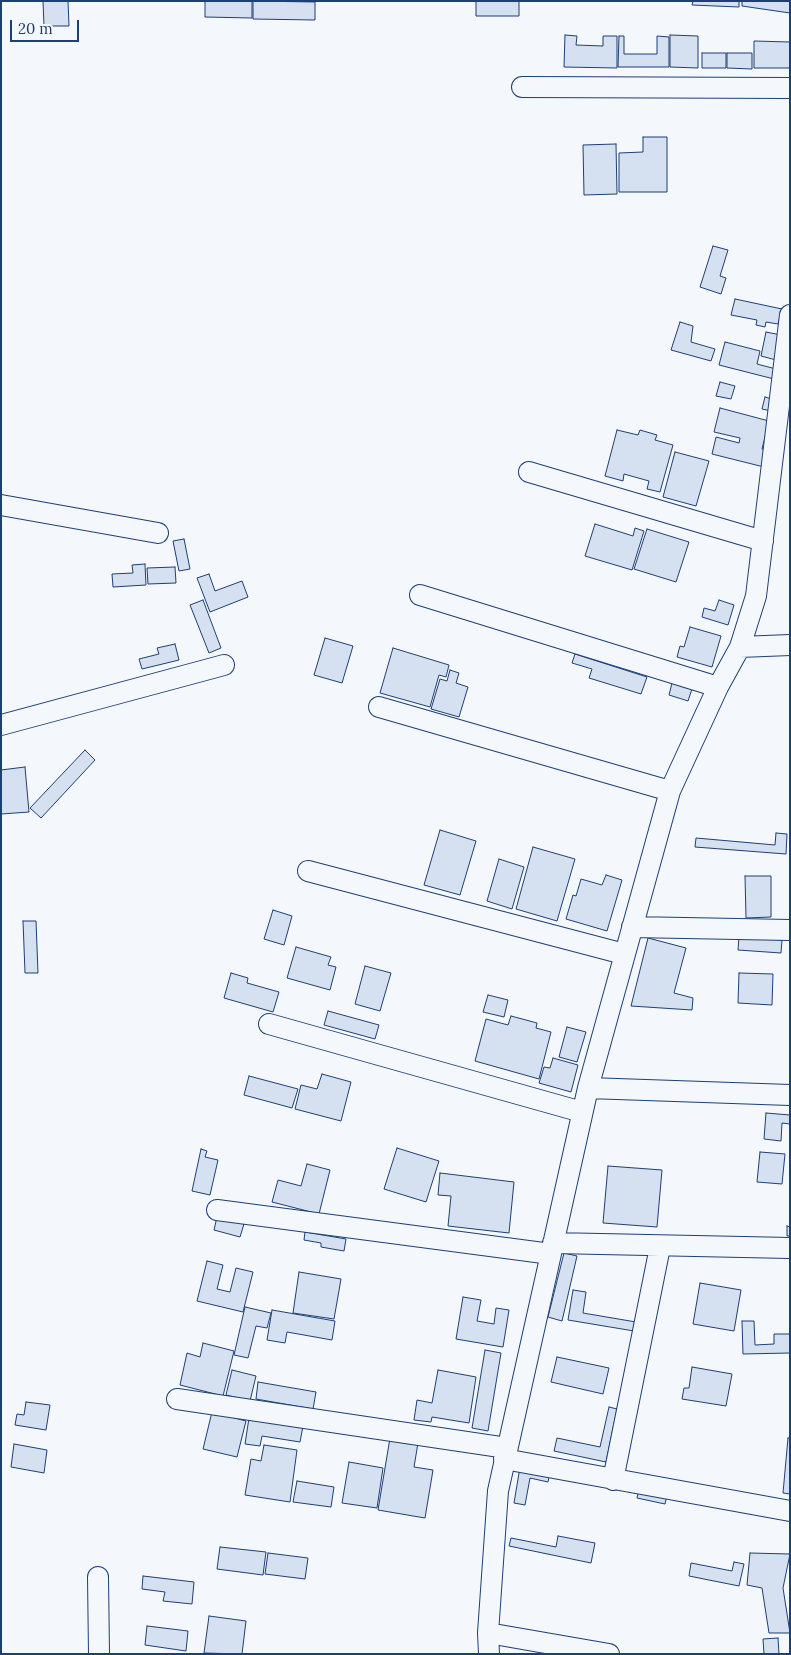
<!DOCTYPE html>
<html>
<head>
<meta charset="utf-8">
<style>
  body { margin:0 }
  #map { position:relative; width:791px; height:1655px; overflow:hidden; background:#f4f7fb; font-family:Lora,serif }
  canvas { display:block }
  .frame { position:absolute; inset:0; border:2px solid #1d3f73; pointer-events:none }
  .scale { position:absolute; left:10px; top:20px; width:69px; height:22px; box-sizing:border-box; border:2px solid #1d3f73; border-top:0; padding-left:6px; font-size:15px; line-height:18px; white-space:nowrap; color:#1d3f73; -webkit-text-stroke:4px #f4f7fb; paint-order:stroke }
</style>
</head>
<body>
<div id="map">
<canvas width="791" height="1655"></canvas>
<div class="frame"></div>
<div class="scale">20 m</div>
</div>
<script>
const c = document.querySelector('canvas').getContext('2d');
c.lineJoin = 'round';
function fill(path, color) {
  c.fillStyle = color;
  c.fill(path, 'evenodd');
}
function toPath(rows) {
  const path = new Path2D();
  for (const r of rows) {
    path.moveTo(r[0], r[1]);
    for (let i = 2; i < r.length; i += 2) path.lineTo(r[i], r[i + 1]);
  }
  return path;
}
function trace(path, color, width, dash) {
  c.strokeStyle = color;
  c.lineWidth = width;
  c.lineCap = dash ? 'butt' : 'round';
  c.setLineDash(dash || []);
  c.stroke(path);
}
const building = toPath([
  [43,1,68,1,69,26,44,26,43,1],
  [205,1,252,1,252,18,205,17,205,1],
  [253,1,315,2,315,20,253,19,253,1],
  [476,1,519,1,519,16,476,16,476,1],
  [693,1,739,1,739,7,692,5,693,1],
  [742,1,790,1,790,13,742,6,742,1],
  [790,29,790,68,754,68,754,41,790,42,790,29],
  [565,35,577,36,576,45,603,46,603,36,617,36,617,68,564,67,565,35],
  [670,35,698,36,698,68,670,67,670,35],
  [619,36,624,36,624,54,657,54,657,36,669,37,669,67,618,67,619,36],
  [702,53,726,53,726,68,702,68,702,53],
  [727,53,752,53,752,69,727,68,727,53],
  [643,137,667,137,667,192,619,192,619,153,643,152,643,137],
  [616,144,617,194,584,195,583,145,616,144],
  [713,246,728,250,720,276,726,278,721,294,700,287,713,246],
  [735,299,782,309,778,324,766,322,765,327,756,325,757,320,731,315,735,299],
  [680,322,693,326,691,342,715,349,711,361,671,350,680,322],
  [766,332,781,335,776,360,761,356,766,332],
  [725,342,760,351,757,364,776,369,774,379,719,365,725,342],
  [720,382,735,386,731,399,716,396,720,382],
  [765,397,779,401,776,412,762,409,765,397],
  [720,408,769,421,762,449,772,452,768,468,712,454,716,437,739,443,740,438,714,432,720,408],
  [617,430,638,435,640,430,657,435,655,440,673,445,660,492,647,489,649,481,624,474,623,481,605,476,617,430],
  [675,452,709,461,696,506,663,497,675,452],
  [595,524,633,536,635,528,644,531,632,570,585,556,595,524],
  [647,529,689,542,676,582,634,569,647,529],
  [184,539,190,569,179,571,173,541,184,539],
  [145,564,146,585,113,587,112,574,133,573,132,565,145,564],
  [175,567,176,583,148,584,147,568,175,567],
  [209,574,215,591,242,581,248,597,210,612,197,578,209,574],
  [203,600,221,648,209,653,190,605,203,600],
  [719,600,734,605,728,625,702,617,704,608,715,611,719,600],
  [690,627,721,636,712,667,677,657,680,646,684,647,690,627],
  [325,638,353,646,342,683,314,675,325,638],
  [175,644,179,660,142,669,139,659,159,654,157,648,175,644],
  [393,648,449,665,446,677,439,675,430,707,380,693,393,648],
  [575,654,647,677,641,694,589,678,592,669,572,663,575,654],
  [450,670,459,673,456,683,468,687,459,717,431,709,440,679,447,681,450,670],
  [672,683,692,689,688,701,669,695,672,683],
  [85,750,95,760,41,818,30,808,85,750],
  [25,767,29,812,1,814,1,770,25,767],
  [440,830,476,841,460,895,424,885,440,830],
  [776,833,787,834,786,854,695,847,696,838,775,845,776,833],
  [533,847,575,859,557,921,516,909,533,847],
  [499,859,524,867,512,909,487,901,499,859],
  [606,875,622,880,607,931,566,919,573,895,576,896,581,879,602,885,606,875],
  [745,876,771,876,771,917,746,918,745,876],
  [273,910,292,916,284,945,264,939,273,910],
  [23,921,36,921,38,973,25,973,23,921],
  [739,937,782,940,781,953,738,950,739,937],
  [648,938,686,948,674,993,693,998,692,1010,631,1006,648,938],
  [296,947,331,957,328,965,336,967,330,990,287,978,296,947],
  [365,966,391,973,380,1011,355,1004,365,966],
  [231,973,248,978,247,983,279,992,273,1012,224,998,231,973],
  [739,973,773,974,772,1005,738,1003,739,973],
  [488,995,508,1000,504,1017,483,1012,488,995],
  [328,1011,379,1025,375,1039,324,1025,328,1011],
  [511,1016,537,1023,536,1028,551,1032,539,1079,475,1061,486,1019,508,1025,511,1016],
  [567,1027,586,1032,577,1062,559,1057,567,1027],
  [553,1058,578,1065,571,1092,539,1083,544,1067,550,1068,553,1058],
  [322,1074,351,1082,341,1121,295,1109,301,1085,317,1089,322,1074],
  [249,1076,298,1089,292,1108,244,1095,249,1076],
  [766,1113,790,1115,790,1124,782,1123,781,1141,764,1139,766,1113],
  [397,1148,439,1161,426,1202,384,1189,397,1148],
  [201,1149,207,1151,205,1157,218,1160,210,1195,192,1191,201,1149],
  [760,1152,785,1154,782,1184,757,1182,760,1152],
  [307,1164,330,1170,319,1214,272,1202,278,1180,301,1186,307,1164],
  [608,1166,662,1170,657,1227,603,1223,608,1166],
  [440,1173,514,1182,509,1233,448,1226,451,1196,438,1195,440,1173],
  [217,1217,244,1224,240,1237,214,1230,217,1217],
  [787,1226,790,1227,790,1236,787,1236,787,1226],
  [305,1232,346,1239,344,1251,321,1247,321,1243,304,1240,305,1232],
  [564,1253,577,1256,562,1321,548,1317,564,1253],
  [207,1261,223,1265,217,1289,230,1292,236,1268,253,1272,243,1312,197,1301,207,1261],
  [299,1272,341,1279,334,1319,293,1313,299,1272],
  [700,1283,741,1290,734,1331,693,1324,700,1283],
  [573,1290,586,1292,583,1313,636,1322,634,1331,568,1320,573,1290],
  [463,1297,481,1300,477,1321,494,1324,496,1308,509,1310,503,1347,456,1339,463,1297],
  [245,1307,271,1313,267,1328,256,1326,248,1358,234,1355,245,1307],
  [272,1310,335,1321,332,1340,287,1332,285,1343,267,1340,272,1310],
  [742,1321,754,1321,755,1345,774,1344,774,1334,790,1334,790,1353,743,1354,742,1321],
  [203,1343,234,1351,223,1396,180,1385,187,1353,200,1357,203,1343],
  [485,1350,501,1353,488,1431,472,1428,485,1350],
  [557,1357,609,1368,603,1394,551,1382,557,1357],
  [692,1367,732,1374,726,1406,682,1399,684,1388,689,1388,692,1367],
  [232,1370,256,1376,250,1401,226,1395,232,1370],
  [438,1370,476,1377,469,1423,432,1417,431,1422,414,1420,417,1400,432,1403,438,1370],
  [258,1382,316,1392,313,1409,256,1399,258,1382],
  [26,1402,50,1405,46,1430,15,1425,17,1414,24,1415,26,1402],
  [609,1407,617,1409,606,1462,554,1451,557,1438,600,1447,609,1407],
  [212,1412,246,1421,237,1457,203,1449,212,1412],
  [249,1418,303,1426,300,1442,262,1436,260,1446,245,1444,249,1418],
  [390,1438,418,1443,414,1467,433,1470,425,1518,378,1510,390,1438],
  [788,1438,790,1438,790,1494,783,1493,788,1438],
  [14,1444,47,1450,44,1473,11,1467,14,1444],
  [264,1445,297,1450,290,1502,245,1495,251,1459,261,1461,264,1445],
  [349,1462,383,1468,377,1508,342,1503,349,1462],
  [520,1467,550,1472,548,1482,530,1478,525,1505,514,1503,520,1467],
  [297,1481,334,1487,331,1507,293,1502,297,1481],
  [639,1489,667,1495,665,1504,637,1498,639,1489],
  [558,1536,595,1543,591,1563,509,1546,511,1538,556,1547,558,1536],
  [220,1547,266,1552,263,1575,217,1569,220,1547],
  [268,1553,308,1558,305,1579,265,1574,268,1553],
  [750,1553,790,1554,783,1588,790,1633,769,1633,762,1588,747,1585,750,1553],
  [734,1562,744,1564,739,1586,689,1576,691,1563,732,1571,734,1562],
  [143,1576,194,1582,192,1604,163,1601,165,1592,142,1589,143,1576],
  [209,1616,246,1621,242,1654,204,1653,209,1616],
  [147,1626,188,1631,186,1651,145,1645,147,1626],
  [778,1638,779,1654,764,1654,763,1639,778,1638]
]);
fill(building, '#d5e0f0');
trace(building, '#1d3f73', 1);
const minor = toPath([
  [522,87,790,88],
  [529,472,763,541],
  [1,505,158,533],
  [420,595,718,687],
  [740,647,790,645],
  [379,707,670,791],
  [1,725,224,665],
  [308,871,624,954],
  [632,927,790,930],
  [269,1024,582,1112],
  [588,1088,790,1095],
  [217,1210,551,1254],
  [553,1243,790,1248],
  [177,1399,507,1448],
  [504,1459,790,1511],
  [613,1480,660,1247],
  [98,1577,99,1654],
  [488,1633,609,1654],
  [489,1654,488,1633,498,1491,588,1088,670,791,718,687,740,647,756,596,790,315]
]);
trace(minor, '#1d3f73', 22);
trace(minor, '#f4f7fb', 20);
</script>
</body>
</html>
